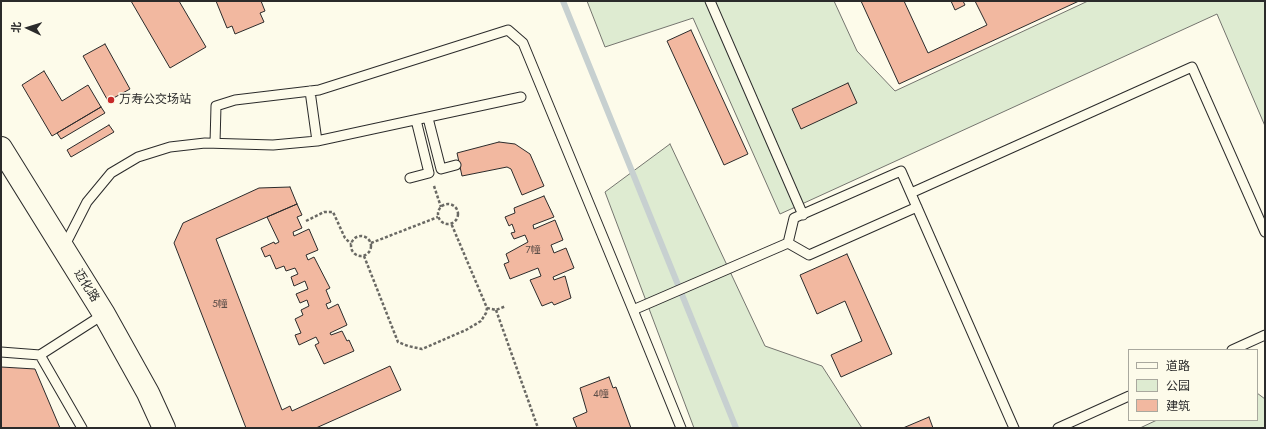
<!DOCTYPE html>
<html>
<head>
<meta charset="utf-8">
<style>
  body { margin:0 }
  #map { position:relative; width:1266px; height:429px; overflow:hidden; background:#fdfbea; font-family:Jost,"Noto Sans SC",sans-serif }
  canvas { display:block }
  .frame { position:absolute; inset:0; border:2px solid #2b2b2b; pointer-events:none }
  .legend { position:absolute; left:1128px; top:349px; width:130px; height:72px; box-sizing:border-box; background:#fdfbea; border:1px solid #a9a89e; margin:0; padding:5px 7px; list-style:none; font-size:12px; color:#2b2b2b }
  .legend li { display:flex; align-items:center; gap:8px; height:20px }
  .legend b { width:20px; border:1px solid #a9a89e }
  .north { position:absolute; left:8px; top:8px; width:40px; height:40px; -webkit-text-stroke:3px #fdfbea; paint-order:stroke; rotate:274deg; font-size:11px; font-weight:700; line-height:16px; text-align:center; color:#2b2b2b }
  .north::after { content:''; display:block; margin:auto; width:14px; height:18px; background:#2b2b2b; clip-path:polygon(50% 0,100% 100%,50% 72%,0 100%) }
</style>
</head>
<body>
<div id="map">
<canvas width="1266" height="429"></canvas>
<div class="frame"></div>
<ul class="legend">
<li><b style="height:5px;background:#fdfbea"></b>道路</li>
<li><b style="height:11px;background:#deebd1"></b>公园</li>
<li><b style="height:11px;background:#f2b8a0"></b>建筑</li>
</ul>
<div class="north">北</div>
</div>
<script>
const c = document.querySelector('canvas').getContext('2d');
c.lineJoin = 'round';
function fill(path, color) {
  c.fillStyle = color;
  c.fill(path, 'evenodd');
}
function toPath(rows) {
  const path = new Path2D();
  for (const r of rows) {
    if (r.length === 3) {
      path.moveTo(r[0] + r[2], r[1]);
      path.arc(r[0], r[1], r[2], 0, 2 * Math.PI);
      continue;
    }
    path.moveTo(r[0], r[1]);
    for (let i = 2; i < r.length; i += 2) path.lineTo(r[i], r[i + 1]);
  }
  return path;
}
function trace(path, color, width, dash) {
  c.strokeStyle = color;
  c.lineWidth = width;
  c.lineCap = dash ? 'butt' : 'round';
  c.setLineDash(dash || []);
  c.stroke(path);
}
function drawText(font, color, halo, rows, align = 'center') {
  c.font = font + ' Jost,"Noto Sans SC",sans-serif';
  c.lineWidth = 3;
  c.setLineDash([]);
  c.textBaseline = 'middle';
  c.strokeStyle = halo;
  c.fillStyle = color;
  for (const [text, x, y, turn = 0] of rows) {
    c.save();
    c.translate(x, y);
    c.rotate((+turn || 0) * Math.PI / 180);
    c.textAlign = isNaN(turn) ? turn : align;
    if (halo) c.strokeText(text, 0, 0);
    c.fillText(text, 0, 0);
    c.restore();
  }
}
const green = toPath([
  [587,1,834,1,857,51,895,91,1088,1,1265,1,1265,126,1217,14,780,214,693,18,605,47,587,1],
  [670,144,765,346,822,366,862,428,694,428,605,192,670,144],
  [1257,393,1265,399,1265,428,1140,428,1157,420,1257,420,1257,393]
]);
fill(green, '#deebd1');
trace(green, '#74746e', 1);
trace(toPath([
  [563,1,736,428]
]), '#c7d0d0', 6);
const building = toPath([
  [131,1,179,1,206,47,170,68,131,1],
  [216,1,261,1,265,11,260,13,264,22,235,34,232,26,227,28,216,1],
  [861,1,904,1,928,53,987,25,975,1,1079,1,899,84,861,1],
  [951,1,963,1,965,5,955,10,951,1],
  [691,30,748,154,724,165,667,41,691,30],
  [105,44,130,89,108,101,83,56,105,44],
  [44,71,62,101,88,85,101,107,52,136,22,85,44,71],
  [848,83,857,103,801,129,792,109,848,83],
  [101,107,105,113,61,139,57,133,101,107],
  [109,125,114,132,71,157,67,150,109,125],
  [499,142,515,144,530,154,544,186,522,195,511,169,507,167,462,176,457,153,499,142],
  [290,187,297,204,216,239,282,410,290,406,292,411,390,366,401,390,316,428,246,428,174,243,183,223,259,188,290,187],
  [544,196,554,217,533,225,534,229,555,220,563,240,551,245,554,253,566,248,574,268,553,277,554,280,565,276,571,298,554,305,552,302,542,306,530,280,541,276,538,268,510,279,504,264,509,262,506,254,528,242,525,235,514,239,511,233,515,232,512,224,509,226,505,217,515,213,514,208,544,196],
  [297,204,302,215,297,217,302,228,293,232,294,236,309,229,318,250,306,255,308,260,314,257,330,288,326,290,331,302,326,304,328,309,338,304,347,325,330,333,331,335,342,331,347,341,349,340,354,351,324,364,315,345,319,343,316,337,299,345,295,335,301,333,295,319,303,315,301,310,309,306,307,300,300,303,296,294,308,289,305,281,294,286,291,277,298,274,295,268,286,271,284,266,276,269,270,255,265,257,261,248,274,242,275,244,279,242,267,217,297,204],
  [847,254,892,354,841,377,831,355,862,341,845,301,817,314,800,275,847,254],
  [1,367,35,369,60,428,1,428,1,367],
  [609,377,613,388,616,387,631,428,577,428,573,418,587,412,580,388,609,377],
  [929,417,933,428,903,428,929,417]
]);
fill(building, '#f2b8a0');
trace(building, '#2b2b2b', 1);
const lane = toPath([
  [710,1,803,215],
  [310,91,317,141],
  [428,118,441,169,456,165],
  [215,143,216,106,235,100,319,90,508,30,523,43,633,310,788,243,794,218,901,171,1014,428],
  [410,178,429,173,416,120],
  [911,193,1192,67,1265,232],
  [788,243,809,255,917,207],
  [64,247,87,202,111,173,138,157,170,147,205,143,273,145,317,141,521,97],
  [633,310,681,428],
  [1232,350,1265,335],
  [1,352,40,355,104,314],
  [40,355,82,428],
  [1058,428,1129,396]
]);
const secondary = toPath([
  [1,148,104,314,148,393,164,428]
]);
trace(lane, '#2b2b2b', 11);
trace(secondary, '#2b2b2b', 24);
trace(toPath([
  [434,186,441,207],
  [448,214,10],
  [306,221,324,212,333,212,345,238,351,244],
  [361,246,10],
  [371,243,438,217],
  [364,256,398,342,408,346,422,349,466,330,481,321,486,313,487,308,451,223],
  [487,308,496,310,506,306],
  [496,310,538,428]
]), '#6a6964', 2.5, [3, 2]);
trace(lane, '#fdfbea', 9);
trace(secondary, '#fdfbea', 22);
for (const [x, y, r, color] of [
  [111,100,4,"#c62828"]
]) {
  const dot = new Path2D();
  dot.arc(x, y, r, 0, 2 * Math.PI);
  c.fillStyle = color;
  c.fill(dot);
  trace(dot, '#fdfbea', 1.5);
}
drawText('10px', '#5d4e48', null, [
  ["7幢",533,251],
  ["5幢",220,305],
  ["4幢",601,395]
]);
drawText('12px', '#2b2b2b', '#fdfbea', [
  ["万寿公交场站",119,100]
], 'left');
drawText('12px', '#2b2b2b', '#fdfbea', [
  ["迈化路",86,286,58]
]);
</script>
</body>
</html>
